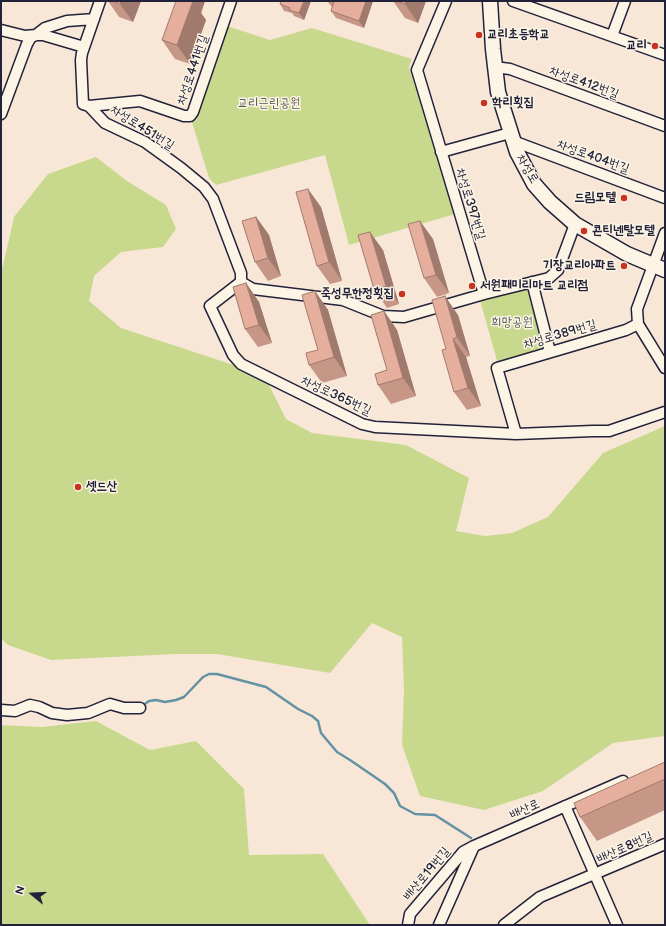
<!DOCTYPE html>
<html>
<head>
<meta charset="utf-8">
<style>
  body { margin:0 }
  #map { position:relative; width:666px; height:926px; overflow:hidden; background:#f8e7d7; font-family:"Balsamiq Sans",sans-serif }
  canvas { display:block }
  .frame { position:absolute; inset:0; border:2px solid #22223b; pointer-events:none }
  .north { position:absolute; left:12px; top:874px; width:40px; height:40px; -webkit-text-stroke:3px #fcf5e5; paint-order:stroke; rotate:288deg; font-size:11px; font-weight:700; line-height:16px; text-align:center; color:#22223b }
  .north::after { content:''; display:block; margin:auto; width:14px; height:18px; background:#22223b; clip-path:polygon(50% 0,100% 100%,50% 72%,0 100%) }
</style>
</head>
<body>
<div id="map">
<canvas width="666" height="926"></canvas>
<div class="frame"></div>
<div class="north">N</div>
</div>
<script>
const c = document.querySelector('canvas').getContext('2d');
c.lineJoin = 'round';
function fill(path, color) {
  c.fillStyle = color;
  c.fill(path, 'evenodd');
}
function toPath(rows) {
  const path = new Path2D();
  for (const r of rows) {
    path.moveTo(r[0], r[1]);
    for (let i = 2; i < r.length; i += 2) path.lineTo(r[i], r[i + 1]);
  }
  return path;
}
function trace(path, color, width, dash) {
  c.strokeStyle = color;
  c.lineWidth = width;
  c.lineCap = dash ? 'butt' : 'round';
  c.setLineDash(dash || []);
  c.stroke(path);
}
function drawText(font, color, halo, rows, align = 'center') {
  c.font = font + ' "Balsamiq Sans","Poor Story",sans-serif';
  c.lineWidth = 3;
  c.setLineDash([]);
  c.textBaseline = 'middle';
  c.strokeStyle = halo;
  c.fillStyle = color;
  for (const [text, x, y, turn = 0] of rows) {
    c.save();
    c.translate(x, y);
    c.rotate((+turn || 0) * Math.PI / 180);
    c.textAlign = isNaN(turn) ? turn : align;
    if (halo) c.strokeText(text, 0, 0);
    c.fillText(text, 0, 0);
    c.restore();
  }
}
fill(toPath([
  [227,26,270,40,312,28,412,59,409,67,455,214,349,245,325,155,216,185,209,178,191,119,199,113],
  [96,157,127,181,166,205,176,229,163,247,121,252,94,276,89,301,121,328,264,375,286,419,312,433,406,445,469,478,456,531,485,536,512,533,548,517,603,453,665,426,665,736,613,743,543,791,484,810,420,796,402,745,404,690,402,637,372,623,330,673,217,654,175,654,51,660,8,645,1,638,1,268,3,266,14,217,48,174],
  [529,287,543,343,543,347,541,350,498,364,480,300],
  [96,721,150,750,196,741,244,789,249,855,323,854,370,925,1,925,1,725,42,727]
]), '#c8d98d');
trace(toPath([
  [142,706,149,701,156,700,165,702,176,700,184,697,203,677,209,674,217,674,266,687,298,709,312,716,318,721,321,733,337,752,350,760,385,784,394,793,400,806,415,814,435,815,471,838],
  [42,713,46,716,61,719]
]), '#6292a3', 2.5);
const minor = toPath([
  [100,1,82,53,81,60,83,104,89,106,105,123,145,142,181,168,204,187,213,199,241,273,241,282],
  [446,1,417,70,484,294],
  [513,1,665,55],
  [1,30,25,36,36,35,45,28,67,21,94,19],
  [612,36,625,1],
  [494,67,510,69,665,126],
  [89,106,140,101,184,116,190,116,193,112,231,1],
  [1,114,27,44,31,37,36,35,43,35,84,47],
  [513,141,665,198],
  [441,152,510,133],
  [665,233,637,309,638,324,665,368],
  [241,282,210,306,233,355,241,364,362,424,375,427,516,434,593,431,609,431,665,412],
  [241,282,253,289,343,300,383,316,404,317,484,294,549,278,558,270,575,224],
  [532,282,550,352],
  [516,434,497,368,626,330,638,324],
  [1,710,15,711,30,705,39,707,52,713,67,715,88,713,110,704,124,708,140,708],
  [565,806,617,925],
  [408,925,410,914,463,852,474,846],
  [439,925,474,846,623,781],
  [504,925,540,897,665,844]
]);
const secondary = toPath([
  [490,1,493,49,498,92,517,152,534,184,550,202,575,224,627,254,665,270]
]);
trace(minor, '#22223b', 13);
trace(secondary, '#22223b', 17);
trace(minor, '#fcf5e5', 10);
trace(secondary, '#fcf5e5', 14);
fill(toPath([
  [108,1,141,1,133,22,119,17],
  [175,1,205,1,201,13,206,20,190,64,175,59,162,40,176,2],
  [281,1,311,1,304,20,294,16,292,13,284,11,280,4],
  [327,1,373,1,364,28,336,18,331,11,332,7],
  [393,1,426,1,418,23,405,18],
  [321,207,342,281,330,284,317,266],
  [256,217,269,235,281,276,268,281,255,262],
  [433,239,449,293,437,297,424,278],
  [383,250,399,304,387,308,374,289],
  [246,283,259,302,272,343,258,347,245,329],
  [315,291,328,310,347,376,322,383,309,365,318,350],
  [384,311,397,330,416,396,391,404,378,385,387,370],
  [458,315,470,356,466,357,481,406,467,410,454,392,446,349],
  [665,762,665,810,597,841,580,817]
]), '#c69687');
fill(toPath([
  [121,1,141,1,133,22,120,4],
  [188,1,205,1,201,13,206,20,190,64,177,45],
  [304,1,311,1,304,20,299,13],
  [366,1,373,1,364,28,359,21],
  [406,1,426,1,418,23,405,4],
  [308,189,321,207,342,281,329,262],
  [256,217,269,235,281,276,268,258],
  [420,221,433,239,449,293,436,275],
  [370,232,383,250,399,304,386,286],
  [246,283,259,302,272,343,259,325],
  [315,291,328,310,347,376,334,357],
  [445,296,458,315,470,356,457,337],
  [384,311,397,330,416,396,403,378],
  [453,339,466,357,481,406,468,388]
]), '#a17a6e');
const building = toPath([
  [113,1,121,1,120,4,113,1],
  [176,1,193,1,177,45,162,40,176,1],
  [281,1,304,1,299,13,289,10,290,8,280,4,281,1],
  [330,1,366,1,359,21,331,11,334,2,330,1],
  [396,1,406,1,405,4,396,1],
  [308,189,329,262,317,266,296,192,308,189],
  [256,217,268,258,255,262,242,221,256,217],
  [420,221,436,275,424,278,408,224,420,221],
  [370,232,386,286,374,289,358,235,370,232],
  [246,283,259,325,245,329,233,287,246,283],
  [315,291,334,357,309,365,306,353,318,350,302,295,315,291],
  [445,296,457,337,453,339,468,388,454,392,442,350,446,349,432,300,445,296],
  [384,311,403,378,378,385,375,374,387,370,371,315,384,311],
  [665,762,665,779,580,817,574,803,665,762]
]);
fill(building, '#e6af9d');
trace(building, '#a17a6e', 1);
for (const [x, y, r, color] of [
  [479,35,4,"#c8321e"],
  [655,46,4,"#c8321e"],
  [484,103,4,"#c8321e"],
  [624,198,4,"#c8321e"],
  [584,231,4,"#c8321e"],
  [624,266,4,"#c8321e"],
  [472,286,4,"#c8321e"],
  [402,294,4,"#c8321e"],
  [78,487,4,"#c8321e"]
]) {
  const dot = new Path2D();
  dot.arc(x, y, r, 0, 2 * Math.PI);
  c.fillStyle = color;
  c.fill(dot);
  trace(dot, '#fcf5e5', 1.5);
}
drawText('bold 13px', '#22223b', '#fcf5e5', [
  ["교리초등학교",487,35],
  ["교리",647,46,"right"],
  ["학리횟집",492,103],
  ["드림모텔",616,198,"right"],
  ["콘티넨탈모텔",592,231],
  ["기장교리아파트",616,266,"right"],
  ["서원패미리마트 교리점",480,286],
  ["죽성무한정횟집",394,294,"right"],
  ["셋드산",86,487]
], 'left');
drawText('13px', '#22223b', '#fcf5e5', [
  ["차성로441번길",193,70,-71],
  ["차성로412번길",584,83,20],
  ["차성로451번길",142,128,32],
  ["차성로404번길",593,157,20],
  ["차성로",527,169,59],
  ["차성로397번길",470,204,73],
  ["차성로389번길",560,335,-16],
  ["차성로365번길",336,396,25],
  ["배산로",525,810,-24],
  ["배산로8번길",625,848,-24],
  ["배산로19번길",427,874,-50]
]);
drawText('13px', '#545954', '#fcf5e5', [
  ["교리근린공원",269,104],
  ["희망공원",512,323]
]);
</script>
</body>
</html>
